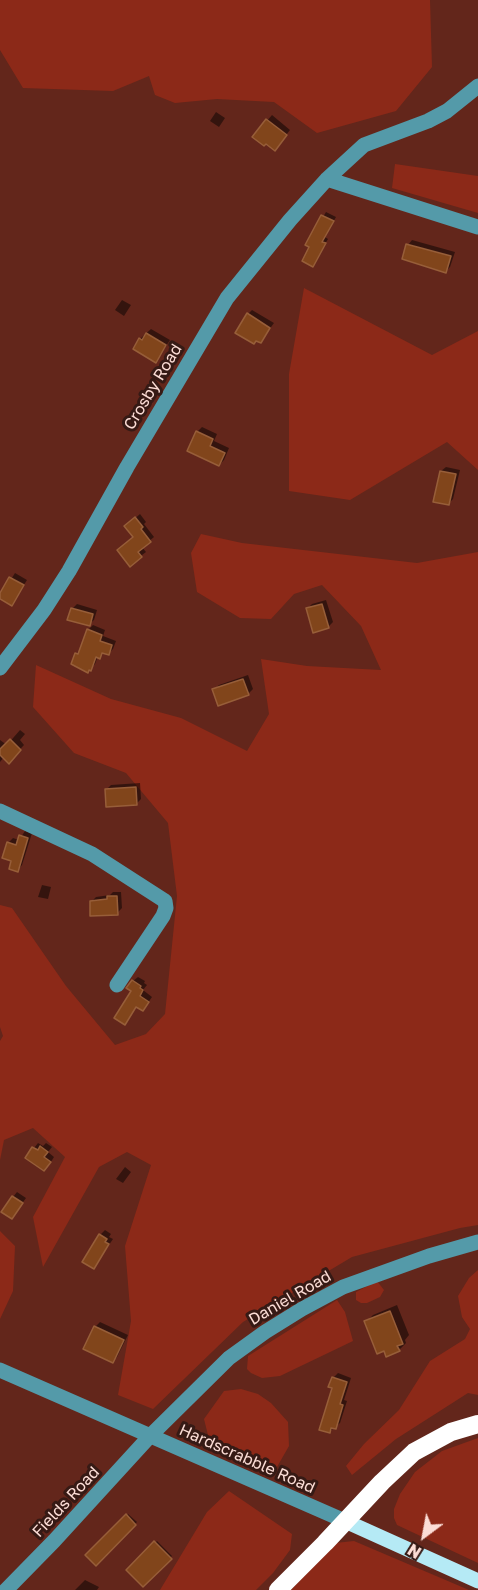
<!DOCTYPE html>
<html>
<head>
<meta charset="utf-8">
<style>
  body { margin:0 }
  #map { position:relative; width:478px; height:1590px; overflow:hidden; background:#63261b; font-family:"Golos Text",sans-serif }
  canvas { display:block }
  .north { position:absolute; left:394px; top:1506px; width:60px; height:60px; -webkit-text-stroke:4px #361a15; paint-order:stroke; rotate:212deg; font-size:16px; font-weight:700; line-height:24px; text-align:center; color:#fcddd6 }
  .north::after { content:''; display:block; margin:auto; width:21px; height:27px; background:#fcddd6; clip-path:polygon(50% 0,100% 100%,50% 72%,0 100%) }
</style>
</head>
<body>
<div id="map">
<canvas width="478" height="1590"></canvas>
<div class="north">N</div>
</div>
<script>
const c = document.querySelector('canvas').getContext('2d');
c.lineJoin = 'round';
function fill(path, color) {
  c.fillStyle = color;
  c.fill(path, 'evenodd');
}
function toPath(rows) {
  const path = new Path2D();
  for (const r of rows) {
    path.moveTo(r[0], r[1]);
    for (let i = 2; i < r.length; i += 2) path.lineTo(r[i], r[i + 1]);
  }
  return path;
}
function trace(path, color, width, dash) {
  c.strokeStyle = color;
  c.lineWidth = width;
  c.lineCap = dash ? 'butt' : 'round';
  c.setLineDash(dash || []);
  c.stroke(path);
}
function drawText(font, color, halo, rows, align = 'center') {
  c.font = font + ' "Golos Text",sans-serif';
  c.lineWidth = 6;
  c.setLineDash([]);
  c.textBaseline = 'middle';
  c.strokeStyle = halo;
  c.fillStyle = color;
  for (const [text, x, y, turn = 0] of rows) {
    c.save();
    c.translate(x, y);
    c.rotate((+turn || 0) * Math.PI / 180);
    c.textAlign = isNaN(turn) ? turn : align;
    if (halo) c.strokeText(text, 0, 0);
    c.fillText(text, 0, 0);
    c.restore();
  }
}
fill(toPath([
  [0,0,430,0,432,67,396,111,317,133,274,102,217,99,175,103,155,95,149,76,113,91,23,88,0,50],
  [395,164,478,176,478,213,392,188],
  [304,288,432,355,478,331,478,470,447,442,350,500,289,491,289,374],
  [201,534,242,543,417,563,478,552,478,1225,460,1228,352,1257,243,1322,153,1409,118,1395,131,1321,125,1246,151,1165,127,1152,99,1167,43,1267,33,1217,65,1157,33,1128,4,1140,0,1160,0,1041,3,1036,0,1027,0,905,12,908,66,986,115,1045,146,1034,165,1014,177,896,168,823,126,773,74,753,33,707,36,665,111,699,181,718,247,751,269,714,261,659,307,666,381,670,361,626,322,585,294,594,271,619,240,618,197,592,191,553],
  [0,1231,15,1246,13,1291,0,1319],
  [478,1270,478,1395,468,1393,396,1439,352,1475,346,1466,364,1444,399,1410,430,1361,465,1339,470,1329,462,1317,458,1296,469,1278],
  [377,1281,384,1290,380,1297,367,1303,361,1303,356,1300,356,1292],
  [337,1300,345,1312,353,1341,280,1376,262,1378,251,1373,247,1369,248,1356],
  [241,1389,258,1394,271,1403,288,1422,289,1446,273,1474,243,1463,220,1448,208,1435,204,1419,224,1391],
  [478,1438,478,1563,397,1525,394,1518,394,1509,400,1494,415,1472,442,1451],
  [229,1491,292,1534,290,1550,273,1573,256,1590,160,1590,207,1512],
  [354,1541,469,1590,291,1590,335,1543]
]), '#8c2918');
fill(toPath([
  [216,112,225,118,219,127,210,121],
  [272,115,290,130,279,144,254,136],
  [326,212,336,217,325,237,328,239,313,265,311,246,307,244],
  [412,240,455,252,450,267,445,272,408,245],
  [122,300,131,305,124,316,115,310],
  [252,310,274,323,260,342,248,314],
  [151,329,170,340,156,361,140,339],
  [202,427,217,434,214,441,229,448,224,460,219,465,197,432],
  [446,467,460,470,453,499,448,504,441,471],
  [140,514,146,522,144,524,154,537,142,547,146,552,130,564,135,537,131,522],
  [15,573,27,580,12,604,0,597],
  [326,600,333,622,328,627,307,609,312,604],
  [77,604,97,610,94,620,89,624,72,609],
  [93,625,105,630,103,636,116,641,113,649,108,654,105,652,98,656,95,664,88,671,76,654,81,650,88,630],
  [248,675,253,689,248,694,214,690,219,685],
  [20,730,25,734,20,740,24,745,9,761,4,757,0,762,0,740,7,745],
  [140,783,141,799,136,804,106,790,111,785],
  [25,831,32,833,22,865,18,870,8,843,13,838,19,840],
  [42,885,51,887,48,899,38,897],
  [113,892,121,892,122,908,117,913,91,902,96,897,110,895],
  [138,977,145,981,144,983,147,985,143,990,152,997,143,1010,137,1006,125,1023,133,991,133,981],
  [38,1143,43,1146,46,1143,52,1147,48,1152,54,1157,49,1165,27,1157],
  [125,1167,131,1172,123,1183,116,1179],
  [17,1192,26,1198,16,1212,13,1197],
  [105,1230,111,1234,109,1237,113,1239,94,1267,100,1235],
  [397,1305,409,1335,405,1340,406,1343,399,1350,366,1322,373,1315],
  [100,1322,128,1335,117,1357,113,1361,95,1327],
  [338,1373,351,1378,344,1400,347,1401,340,1423,329,1432,333,1378],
  [128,1514,137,1522,96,1563,87,1555],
  [157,1541,172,1556,143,1585,128,1570],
  [85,1580,99,1587,97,1590,75,1590]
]), '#0007');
const building = toPath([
  [266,119,287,135,275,151,266,144,264,146,252,137,266,119],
  [321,215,334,221,322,242,326,243,313,267,302,261,309,247,305,245,321,215],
  [406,244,451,256,446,273,402,259,406,244],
  [247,313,270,328,261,343,256,341,254,344,235,333,247,313],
  [146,333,166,345,156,363,133,349,139,338,142,340,146,333],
  [196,431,213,439,210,446,225,453,219,466,187,451,196,431],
  [440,471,456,474,449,505,433,502,440,471],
  [135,517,143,527,141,529,151,542,138,552,142,557,130,567,117,550,133,537,124,526,135,517],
  [9,577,24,585,12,606,0,599,0,593,9,577],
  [322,604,329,628,313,633,306,608,322,604],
  [71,608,93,614,90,626,67,620,71,608],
  [87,629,102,635,100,641,112,645,109,655,102,653,100,659,96,657,91,671,89,670,88,673,71,664,75,653,78,654,87,629],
  [243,679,249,695,218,706,212,689,243,679],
  [10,739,21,750,9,764,0,755,0,749,10,739],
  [136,787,137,805,106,807,105,789,136,787],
  [19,835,28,838,18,872,9,869,11,861,2,858,7,842,16,845,19,835],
  [107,896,117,896,118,915,90,916,90,901,107,899,107,896],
  [132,980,141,986,140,988,143,990,140,996,149,1002,143,1011,136,1007,125,1025,114,1018,131,991,126,988,132,980],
  [40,1146,48,1152,44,1157,51,1162,44,1171,25,1158,32,1147,38,1150,40,1146],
  [12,1196,23,1203,12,1219,1,1212,12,1196],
  [99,1234,107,1239,105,1242,109,1244,94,1269,82,1262,99,1234],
  [390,1311,403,1344,397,1346,400,1351,386,1357,384,1351,377,1354,364,1321,390,1311],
  [94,1326,124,1340,113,1363,83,1349,94,1326],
  [332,1377,347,1382,340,1404,343,1405,336,1429,331,1428,330,1433,319,1430,332,1388,328,1387,332,1377],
  [126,1514,136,1525,96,1566,85,1555,126,1514],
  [154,1541,172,1559,143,1587,126,1570,154,1541]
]);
fill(building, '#81451b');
trace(building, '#975e39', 1.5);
trace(toPath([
  [327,179,478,227],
  [0,668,44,610,69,571,127,467,227,298,290,220,327,179,364,145,428,121,447,111,478,86],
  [0,811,92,854,165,901,166,908,163,916,117,985],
  [0,1370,345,1521],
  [6,1590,54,1541,150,1436,229,1358,265,1332,302,1309,343,1287,429,1256,478,1242]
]), '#549aa9', 15);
trace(toPath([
  [345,1521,478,1581]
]), '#b5eaf5', 15);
trace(toPath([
  [278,1590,325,1543,382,1482,414,1452,451,1432,478,1424]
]), '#fff', 18);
drawText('16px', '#fcddd6', '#361a15', [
  ["Crosby Road",153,387,-59],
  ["Daniel Road",290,1298,-30],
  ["Hardscrabble Road",247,1459,24],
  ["Fields Road",66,1502,-47]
]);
</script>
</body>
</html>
